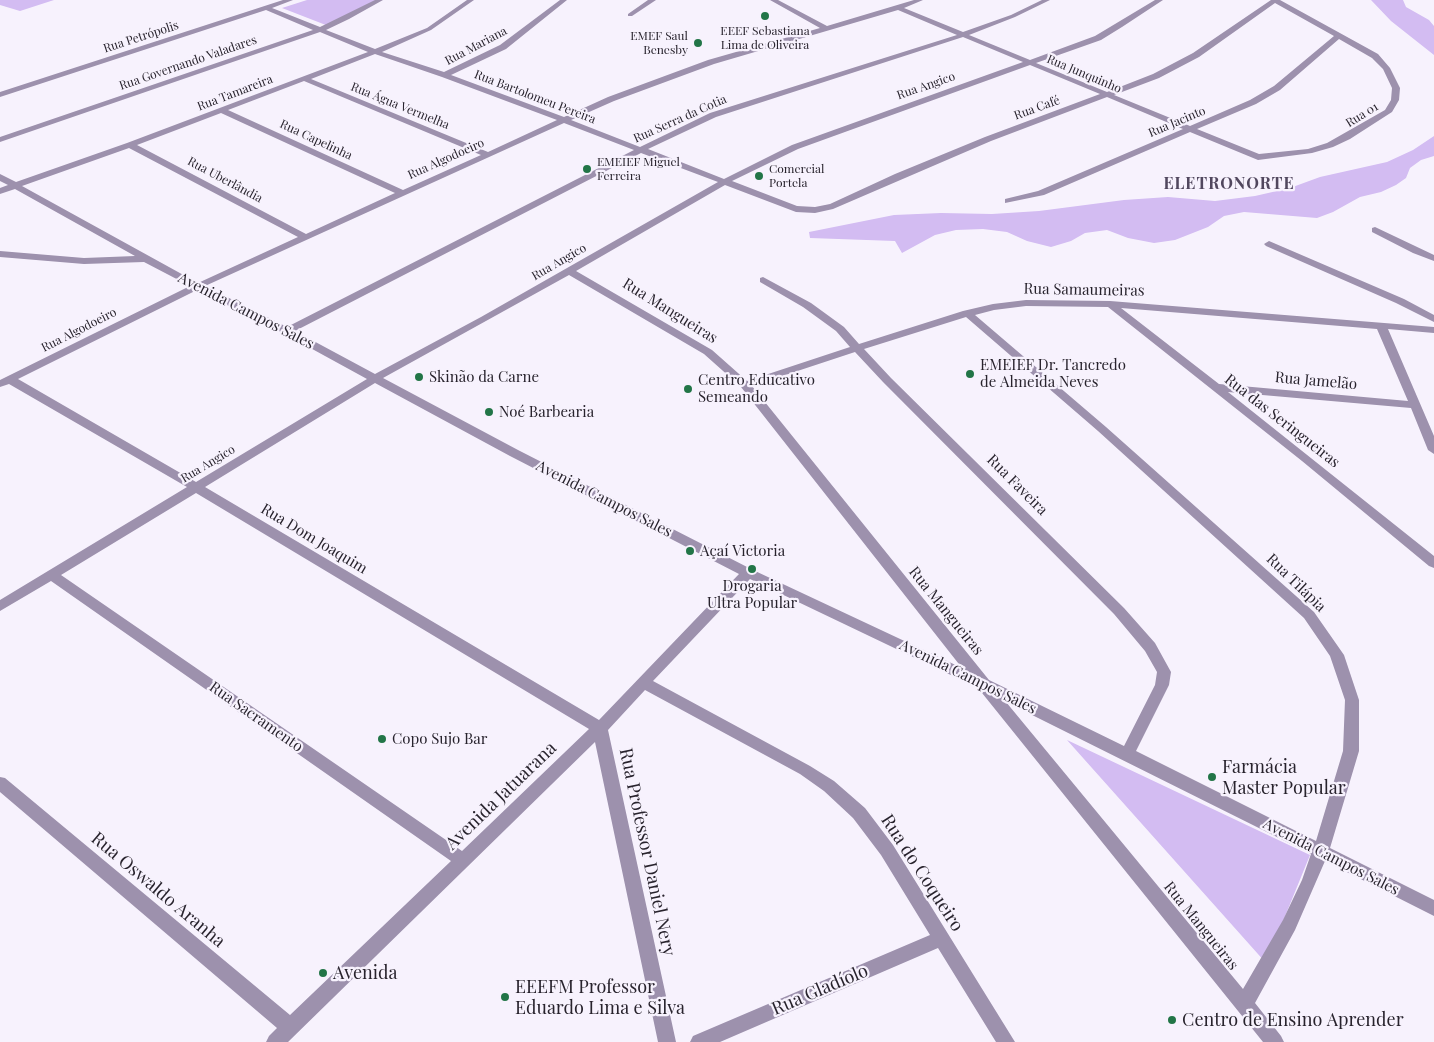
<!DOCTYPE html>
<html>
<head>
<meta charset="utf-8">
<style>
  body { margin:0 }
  canvas { display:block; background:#f7f2fd }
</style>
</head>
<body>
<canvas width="1434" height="1042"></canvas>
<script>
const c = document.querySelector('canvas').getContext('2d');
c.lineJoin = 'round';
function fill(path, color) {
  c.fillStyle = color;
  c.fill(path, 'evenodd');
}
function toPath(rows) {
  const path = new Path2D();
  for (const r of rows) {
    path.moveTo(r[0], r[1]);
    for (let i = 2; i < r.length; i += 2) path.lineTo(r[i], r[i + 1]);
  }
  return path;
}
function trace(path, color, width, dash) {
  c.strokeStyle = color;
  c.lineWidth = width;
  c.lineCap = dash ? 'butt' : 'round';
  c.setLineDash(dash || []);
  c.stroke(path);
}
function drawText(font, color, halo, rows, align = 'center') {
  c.font = font + ' "Playfair Display",serif';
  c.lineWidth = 4.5;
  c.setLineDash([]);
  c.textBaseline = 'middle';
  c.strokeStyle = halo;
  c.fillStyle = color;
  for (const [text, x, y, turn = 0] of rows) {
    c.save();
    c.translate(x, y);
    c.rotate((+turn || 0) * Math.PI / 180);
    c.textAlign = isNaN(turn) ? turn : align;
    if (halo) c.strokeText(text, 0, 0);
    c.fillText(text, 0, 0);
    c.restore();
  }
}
fill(toPath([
  [0,0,54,0,20,11,0,5],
  [307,0,378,0,331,27,282,8],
  [1371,0,1403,0,1406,7,1429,20,1434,26,1434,55,1391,21],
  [1434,136,1434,156,1421,160,1410,168,1406,178,1396,185,1381,192,1360,197,1333,212,1317,218,1244,212,1224,216,1208,227,1175,240,1154,243,1128,238,1107,230,1085,233,1071,241,1051,247,1027,241,1007,232,983,229,956,230,935,235,902,253,895,241,810,238,809,232,894,215,941,213,992,214,1039,211,1124,200,1168,197,1215,201,1255,196,1290,188,1320,177,1387,162,1413,150],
  [1067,740,1310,855,1266,963]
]), '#d3bcf2');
fill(toPath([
  [283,0,293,0,272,8,320,27,375,0,383,0,349,19,326,30,375,49,427,28,467,0,474,0,431,30,382,52,444,72,500,45,560,0,567,0,506,49,451,75,564,117,608,97,708,60,820,28,770,0,778,0,827,26,914,0,923,0,904,8,963,32,1011,15,1042,0,1050,0,1015,17,969,35,1030,60,1095,36,1155,0,1163,0,1122,27,1101,40,1036,63,1107,92,1153,74,1193,53,1271,0,1280,0,1378,54,1390,68,1400,88,1399,100,1392,112,1350,139,1333,147,1312,153,1258,160,1190,132,1044,195,1005,203,1005,199,1038,191,1183,129,1107,97,991,141,833,209,815,213,796,212,725,185,576,271,712,350,747,381,850,347,836,331,803,307,760,282,760,278,763,277,811,303,844,327,859,344,963,311,993,304,1026,300,1110,301,1434,327,1434,333,1388,329,1434,436,1434,454,1428,450,1411,408,1228,392,1434,556,1434,568,1429,566,1302,461,1108,307,1026,306,994,310,975,315,1106,427,1314,612,1344,655,1359,700,1359,751,1330,848,1434,900,1434,916,1325,861,1295,930,1255,1003,1281,1036,1284,1042,1263,1042,978,688,750,579,653,681,810,766,834,781,865,808,893,845,1015,1042,996,1042,938,948,720,1042,690,1042,693,1036,930,935,881,855,853,818,824,791,800,774,645,690,608,730,676,1042,658,1042,595,742,288,1042,266,1042,269,1036,277,1028,0,792,0,777,5,778,290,1015,451,861,51,581,0,611,0,600,187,487,9,384,0,387,0,380,190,286,144,262,84,264,0,257,0,251,84,258,135,256,15,189,0,194,0,188,8,185,0,181,0,174,16,182,127,143,368,52,320,32,0,142,0,137,313,30,266,10,0,97,0,92,283,0],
  [1275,3,1334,36,1274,86,1250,100,1190,126,1114,95,1159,78,1199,57,1275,3],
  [898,10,957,35,710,113,640,147,571,120,614,101,714,64,898,10],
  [963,37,1023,62,792,145,724,179,648,149,716,117,963,37],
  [1339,39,1372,58,1383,69,1392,88,1391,100,1385,110,1327,143,1308,149,1259,154,1197,129,1256,104,1280,90,1339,39],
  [375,54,442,77,557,120,488,152,311,79,375,54],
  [1030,65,1100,94,985,137,895,174,830,204,815,207,797,206,732,181,798,149,1030,65],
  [304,81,481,155,403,190,228,110,304,81],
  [221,113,395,193,306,234,137,145,221,113],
  [564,123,634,150,287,327,205,286,564,123],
  [129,148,298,237,198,283,22,186,129,148],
  [641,153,718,182,481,317,375,374,295,331,641,153],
  [569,275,704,354,741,387,962,668,753,570,518,450,383,378,569,275],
  [197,290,283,333,367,379,196,482,18,379,197,290],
  [1121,308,1377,329,1408,401,1219,384,1121,308],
  [966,317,1098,431,1304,618,1330,656,1345,700,1343,751,1316,841,1136,751,1169,685,1171,672,1155,643,1124,608,891,378,864,349,966,317],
  [855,352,883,382,1114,614,1145,651,1157,672,1155,685,1124,746,989,680,752,386,855,352],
  [375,383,510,456,739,574,599,720,205,487,375,383],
  [196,493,589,729,462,851,61,575,196,493],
  [1006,702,1311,854,1302,880,1283,920,1243,989,1006,702],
  [648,0,656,0,632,16,628,16,628,14,648,0],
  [1375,227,1434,255,1434,261,1413,253,1372,232,1372,228,1375,227],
  [1269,241,1404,299,1434,315,1434,322,1396,303,1266,246,1264,244,1269,241]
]), '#9d91ad');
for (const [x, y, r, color] of [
  [765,16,5,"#227547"],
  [698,43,5,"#227547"],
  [587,169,5,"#227547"],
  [759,176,5,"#227547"],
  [970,374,5,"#227547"],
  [419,377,5,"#227547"],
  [688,389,5,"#227547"],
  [489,412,5,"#227547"],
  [690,551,5,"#227547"],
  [752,569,5,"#227547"],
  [382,739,5,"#227547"],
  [1212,777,5,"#227547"],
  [323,973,5,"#227547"],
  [505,997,5,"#227547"],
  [1172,1020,5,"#227547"]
]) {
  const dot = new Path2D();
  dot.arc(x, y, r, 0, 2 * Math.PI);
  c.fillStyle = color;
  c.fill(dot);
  trace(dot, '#f7f2fd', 2);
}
drawText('12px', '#28232d', '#f7f2fd', [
  ["EEEF Sebastiana",765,31,"center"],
  ["Lima de Oliveira",765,45,"center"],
  ["EMEF Saul",688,36,"right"],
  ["Benesby",688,50,"right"],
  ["EMEIEF Miguel",597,162],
  ["Ferreira",597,176],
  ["Comercial",769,169],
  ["Portela",769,183]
], 'left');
drawText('12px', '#28232d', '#f7f2fd', [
  ["Rua Petrópolis",141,37,-18],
  ["Rua Mariana",476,46,-28],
  ["Rua Governando Valadares",188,63,-19],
  ["Rua Junquinho",1084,74,23],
  ["Rua Angico",926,86,-19],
  ["Rua Tamareira",235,93,-21],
  ["Rua Bartolomeu Pereira",535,97,21],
  ["Rua Água Vermelha",400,106,22],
  ["Rua Café",1037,108,-20],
  ["Rua 01",1362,115,-32],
  ["Rua Serra da Cotia",680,119,-24],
  ["Rua Jacinto",1177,122,-23],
  ["Rua Capelinha",316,140,25],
  ["Rua Algodoeiro",446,159,-24],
  ["Rua Uberlândia",225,180,28],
  ["Rua Angico",559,262,-30],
  ["Rua Algodoeiro",79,330,-27],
  ["Rua Angico",208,464,-31]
]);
drawText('15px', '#28232d', '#f7f2fd', [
  ["Rua Samaumeiras",1084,290,1],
  ["Avenida Campos Sales",246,311,27],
  ["Rua Mangueiras",670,311,32],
  ["Rua Jamelão",1316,381,5],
  ["Rua das Seringueiras",1282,421,38],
  ["Rua Faveira",1017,485,45],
  ["Avenida Campos Sales",604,499,27],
  ["Rua Dom Joaquim",314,539,31],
  ["Rua Tilápia",1296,583,44],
  ["Rua Mangueiras",946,611,51],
  ["Avenida Campos Sales",968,677,26],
  ["Rua Sacramento",256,717,35],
  ["Avenida Campos Sales",1331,857,27],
  ["Rua Mangueiras",1201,926,51]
]);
drawText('15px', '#28232d', '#f7f2fd', [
  ["EMEIEF Dr. Tancredo",980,365],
  ["de Almeida Neves",980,382],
  ["Skinão da Carne",429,377],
  ["Centro Educativo",698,380],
  ["Semeando",698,397],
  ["Noé Barbearia",499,412],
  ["Açaí Victoria",700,551],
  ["Drogaria",752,586,"center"],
  ["Ultra Popular",752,603,"center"],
  ["Copo Sujo Bar",392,739]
], 'left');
c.letterSpacing = '1px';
drawText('bold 16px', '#51475e', '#f7f2fd', [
  ["ELETRONORTE",1229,184]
]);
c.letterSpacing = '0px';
drawText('18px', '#28232d', '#f7f2fd', [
  ["Farmácia",1222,767],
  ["Master Popular",1222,788],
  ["Avenida",333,973],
  ["EEEFM Professor",515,987],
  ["Eduardo Lima e Silva",515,1008],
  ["Centro de Ensino Aprender",1182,1020]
], 'left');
drawText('18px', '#28232d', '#f7f2fd', [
  ["Avenida Jatuarana",501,796,-44],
  ["Rua Professor Daniel Nery",647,852,78],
  ["Rua do Coqueiro",922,873,57],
  ["Rua Oswaldo Aranha",158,890,40],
  ["Rua Gladíolo",820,990,-23]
]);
</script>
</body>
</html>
